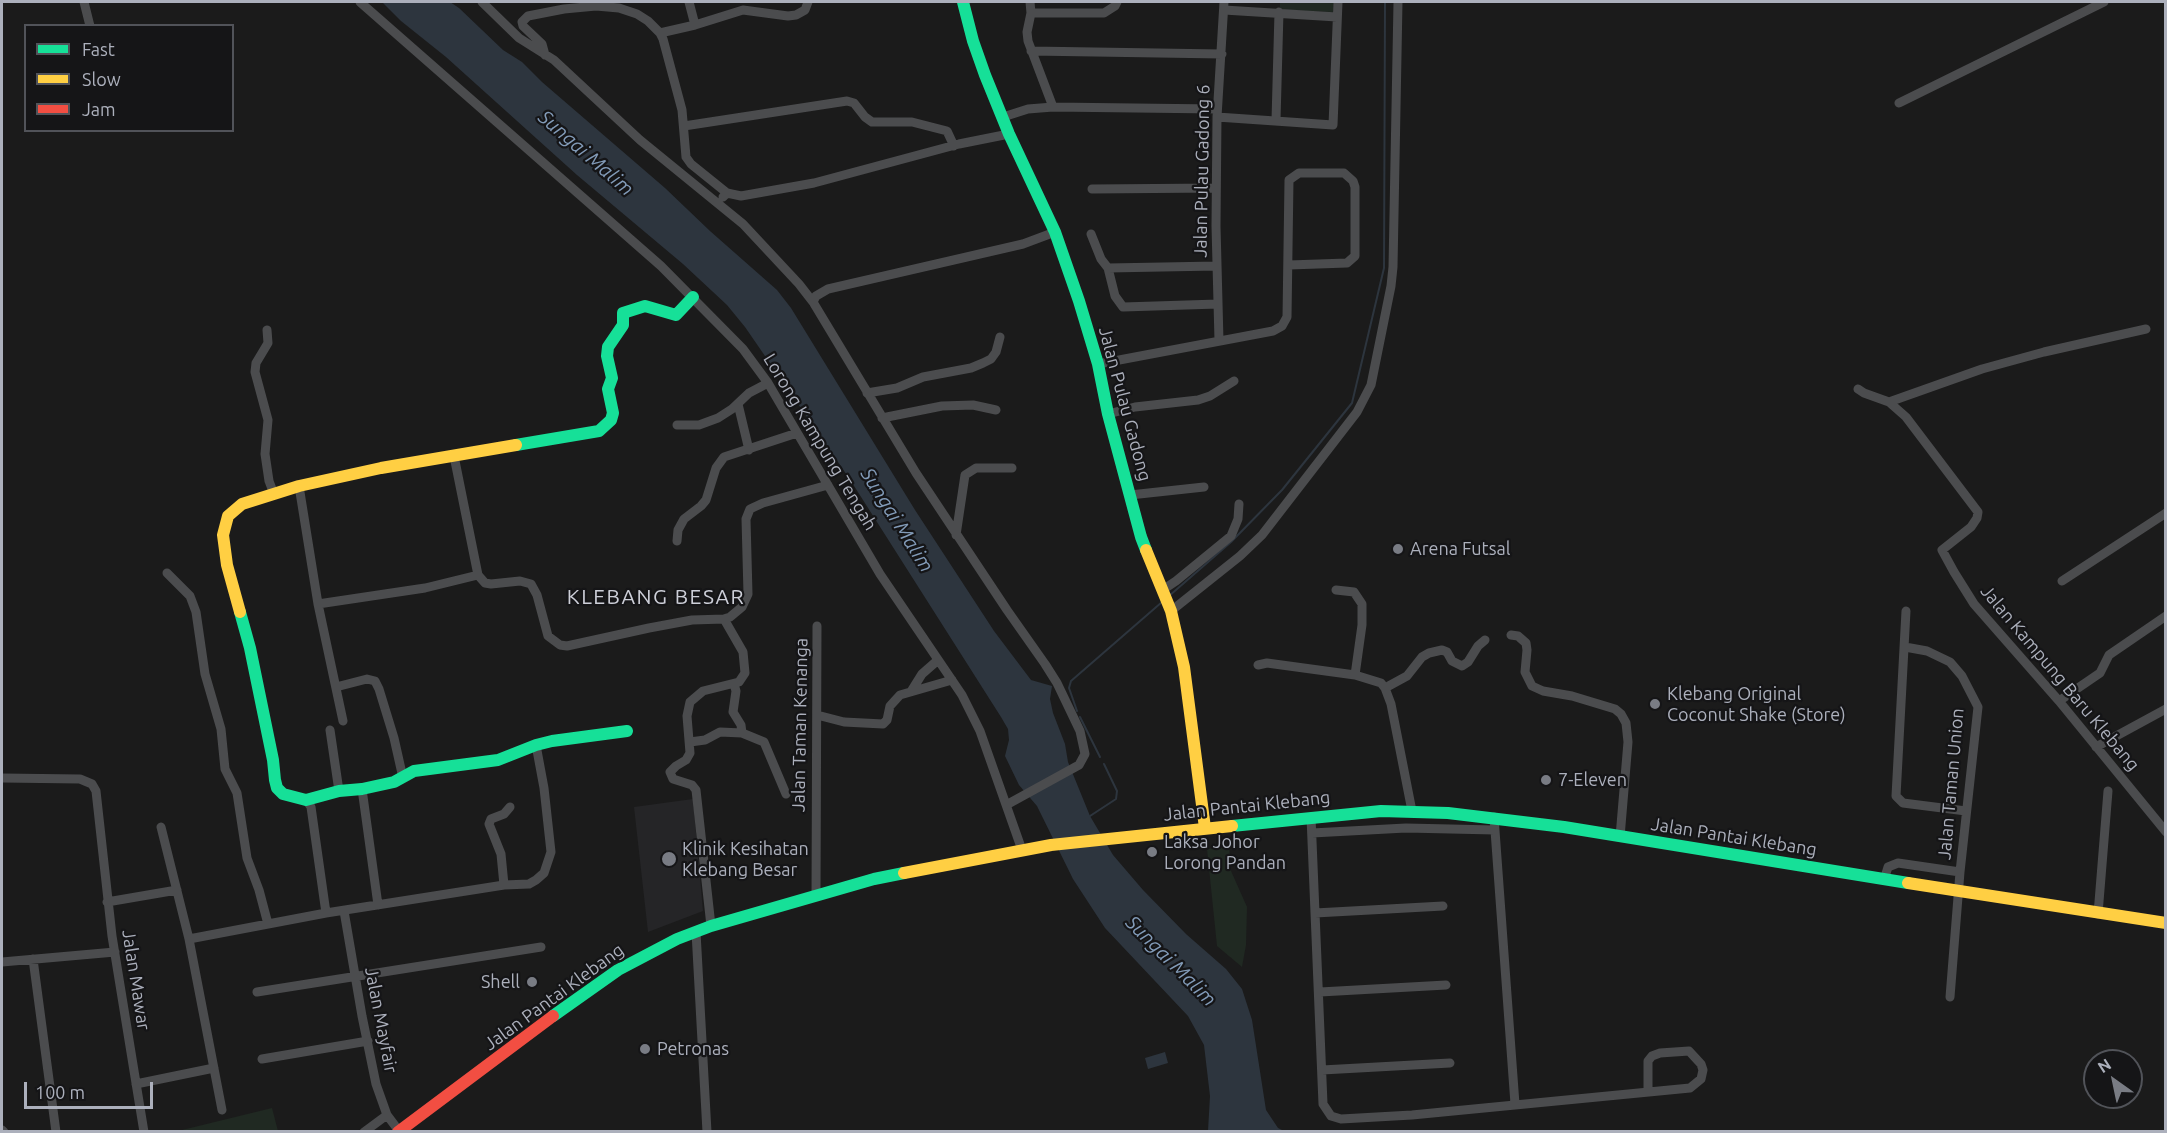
<!DOCTYPE html>
<html>
<head>
<meta charset="utf-8">
<style>
  body { margin:0 }
  #map { position:relative; width:2167px; height:1133px; overflow:hidden; background:#1b1b1b; font-family:Ubuntu,sans-serif }
  canvas { display:block }
  .frame { position:absolute; inset:0; border:3px solid #acb0bc; pointer-events:none }
  .legend { position:absolute; left:24px; top:24px; width:210px; height:108px; box-sizing:border-box; background:#151517; border:2px solid #515359; margin:0; padding:8px 10px; list-style:none; font-size:18px; color:#acb0bc }
  .legend li { display:flex; align-items:center; gap:12px; height:30px }
  .legend b { width:30px; border:2px solid #515359 }
  .north { position:absolute; left:2083px; top:1049px; width:60px; height:60px; box-sizing:border-box; background:#151517; border:2px solid #515359; border-radius:50%; rotate:327deg; font-size:16px; font-weight:700; line-height:24px; text-align:center; color:#acb0bc }
  .north::after { content:''; display:block; margin:auto; width:21px; height:27px; background:#797c84; clip-path:polygon(50% 0,100% 100%,50% 72%,0 100%) }
  .scale { position:absolute; left:24px; top:1082px; width:129px; height:27px; box-sizing:border-box; border:3px solid #acb0bc; border-top:0; padding-left:8px; font-size:18px; line-height:21px; white-space:nowrap; color:#acb0bc; -webkit-text-stroke:4px #151517; paint-order:stroke }
</style>
</head>
<body>
<div id="map">
<canvas width="2167" height="1133"></canvas>
<div class="frame"></div>
<ul class="legend">
<li><b style="height:8px;background:#16e098"></b>Fast</li>
<li><b style="height:8px;background:#ffcf43"></b>Slow</li>
<li><b style="height:8px;background:#f24e42"></b>Jam</li>
</ul>
<div class="north">N</div>
<div class="scale">100 m</div>
</div>
<script>
const c = document.querySelector('canvas').getContext('2d');
c.lineJoin = 'round';
function fill(path, color) {
  c.fillStyle = color;
  c.fill(path, 'evenodd');
}
function toPath(rows) {
  const path = new Path2D();
  for (const r of rows) {
    path.moveTo(r[0], r[1]);
    for (let i = 2; i < r.length; i += 2) path.lineTo(r[i], r[i + 1]);
  }
  return path;
}
function trace(path, color, width, dash) {
  c.strokeStyle = color;
  c.lineWidth = width;
  c.lineCap = dash ? 'butt' : 'round';
  c.setLineDash(dash || []);
  c.stroke(path);
}
function drawText(font, color, halo, rows, align = 'center') {
  c.font = font + ' Ubuntu,sans-serif';
  c.lineWidth = 4.5;
  c.setLineDash([]);
  c.textBaseline = 'middle';
  c.strokeStyle = halo;
  c.fillStyle = color;
  for (const [text, x, y, turn = 0] of rows) {
    c.save();
    c.translate(x, y);
    c.rotate((+turn || 0) * Math.PI / 180);
    c.textAlign = isNaN(turn) ? turn : align;
    if (halo) c.strokeText(text, 0, 0);
    c.fillText(text, 0, 0);
    c.restore();
  }
}
fill(toPath([
  [693,799,703,911,648,932,634,807]
]), '#252527');
fill(toPath([
  [1280,2,1334,2,1333,12,1280,10],
  [1229,846,1231,871,1247,907,1246,945,1242,967,1217,946,1207,849],
  [272,1108,278,1131,178,1131]
]), '#202922');
fill(toPath([
  [382,2,450,2,459,8,503,50,522,62,542,82,665,188,710,231,777,290,791,308,915,510,994,631,1031,680,1052,686,1050,699,1053,713,1065,744,1068,762,1090,816,1113,855,1143,890,1186,934,1226,969,1242,989,1252,1020,1266,1110,1278,1128,1284,1131,1208,1131,1210,1096,1204,1045,1188,1016,1105,928,1073,879,1037,806,1019,785,1005,756,1009,740,1008,729,1001,717,849,478,745,327,727,305,683,264,577,175,446,57,401,21],
  [1165,1052,1168,1063,1148,1069,1145,1058]
]), '#2d353e');
trace(toPath([
  [1169,596,1231,542,1282,490,1352,403,1384,268,1385,2],
  [1077,711,1069,688,1071,681,1162,602],
  [1080,717,1100,757],
  [1090,816,1116,799,1117,791,1104,764]
]), '#2d353e', 2);
trace(toPath([
  [84,2,90,26],
  [360,2,661,266,743,349,768,383,880,574,962,695,980,731,1022,850],
  [482,2,519,38,554,60,640,140,743,224,799,284,813,302,916,473,1007,610,1045,664,1057,683,1080,731,1085,754,1079,765,1008,804],
  [689,2,695,25],
  [1030,2,1031,13,1027,32,1028,41,1053,107],
  [1224,10,1337,17],
  [1031,13,1104,13,1115,6,1117,2],
  [660,33,695,25,743,10,788,16,796,15,805,10,808,2],
  [1031,51,1222,54],
  [545,55,542,44,523,26,522,22,528,16,564,9,596,6,619,8,637,14,648,21,660,33,663,39,682,110,686,157,691,164,727,193],
  [1899,103,2104,2],
  [1003,117,1028,109,1053,107,1217,109],
  [1217,117,1333,125,1338,2],
  [1276,120,1279,12],
  [684,126,847,101,854,103,865,117,872,122,912,122,947,131,954,146],
  [1092,189,1216,188],
  [723,197,727,193,741,196,814,183,959,144,1009,134],
  [1091,234,1101,259,1108,268,1217,266],
  [1108,268,1115,296,1123,307,1218,304],
  [813,302,816,296,828,289,1023,244,1055,232],
  [267,330,268,343,256,363,255,372,268,420,265,454,269,481,274,494],
  [1219,341,1216,226,1217,117,1224,2],
  [1098,364,1273,331,1282,326,1287,317,1289,180,1299,173,1344,173,1353,181,1355,187,1355,256,1347,263,1289,265],
  [1858,389,1864,393,1889,402,1906,417,1978,512,1977,518,1971,527,1942,550,1954,572,1974,604,2059,701,2166,832],
  [867,393,897,388,923,377,971,368,983,363,991,359,996,352,1000,337],
  [1889,402,1982,369,2044,352,2146,329],
  [738,404,749,450],
  [1108,414,1135,407,1198,400,1210,396,1234,381],
  [882,418,942,406,973,405,996,410],
  [677,425,699,425,718,418,732,409,749,393,768,383],
  [454,456,478,575,485,583,491,584,520,581,531,584,537,595,548,636,560,645,567,646,649,628,692,620,724,619,730,617,742,607,748,594,746,519,750,509,763,503,828,485],
  [299,486,318,604,343,721],
  [1130,495,1204,487],
  [956,535,965,475,976,468,1012,468],
  [677,541,678,530,684,519,701,506,706,500,716,468,724,457,797,433],
  [167,573,190,596,196,612,205,674,221,729,225,769,237,793,247,858,259,890,268,924],
  [2062,581,2166,513],
  [1160,587,1167,587,1176,581,1231,536,1238,519,1239,504],
  [1336,590,1354,592,1362,604,1362,625,1355,675],
  [318,604,425,588,478,575],
  [1171,611,1240,556,1262,535,1357,412,1371,385,1391,286,1393,267,1398,2],
  [1906,611,1896,796,1903,803,1966,811],
  [1511,635,1518,636,1526,643,1527,650,1525,672,1532,686,1543,691,1572,696,1615,709,1621,714,1626,723,1628,742,1620,837],
  [1905,647,1927,651,1950,662,1962,676,1978,707,1960,872,1950,997],
  [1258,665,1267,663,1355,675,1381,683,1385,688,1391,704,1412,811],
  [734,684,736,691,733,712,741,725,742,733,764,742,786,794],
  [336,687,367,679,375,681,379,689,394,738,403,778],
  [1385,688,1407,676,1422,657,1429,653,1442,650,1447,652,1452,661,1462,666,1468,662,1478,646,1485,640],
  [912,690,922,674,938,660],
  [2059,701,2100,673,2109,655,2166,616],
  [817,715,844,722,883,724,887,720,890,706,900,695,952,680],
  [330,730,339,791],
  [690,742,705,740,720,732,742,733],
  [2096,747,2166,709],
  [2,778,80,779,92,784,96,791,112,936,144,1132],
  [362,789,378,905],
  [306,800,311,807,326,913],
  [1311,817,1323,1104,1331,1116,1341,1119,1412,1115,1690,1088,1701,1079,1703,1070,1701,1064,1689,1051,1660,1053,1652,1056,1648,1061,1648,1091],
  [1494,817,1515,1104],
  [161,827,189,939,222,1110],
  [1312,833,1406,828,1495,830],
  [1884,880,1888,867,1898,863,1960,872],
  [504,885,501,854,489,824,491,819,504,814,510,807],
  [816,896,817,626],
  [107,902,177,890],
  [344,911,362,1016,376,1084,387,1115,399,1131],
  [1315,913,1443,906],
  [2098,914,2108,791],
  [711,926,696,790,692,785,673,779,670,772,676,766,686,760,690,753,687,716,690,702,703,691,739,682,745,673,743,652,724,619],
  [696,932,707,1132],
  [189,939,326,913,504,885,529,884,536,880,544,873,551,852,544,788,536,745],
  [33,959,56,1132],
  [2,962,115,952],
  [257,992,541,947],
  [1320,992,1446,985],
  [262,1059,368,1041],
  [1322,1070,1450,1063],
  [136,1084,214,1068],
  [2,1130,4,1132],
  [364,1132,387,1115]
]), '#4b4c4e', 9);
trace(toPath([
  [963,2,973,41,985,75,1009,134,1055,232,1079,301,1098,364,1108,414,1141,537,1146,550],
  [516,445,599,431,611,420,613,413,608,389,612,378,607,356,608,347,623,325,623,313,645,306,676,315,693,297],
  [240,612,250,648,273,760,275,780,277,788,283,794,306,800,339,791,362,789,394,782,414,771,498,760,536,745,552,741,627,731],
  [1232,826,1381,811,1448,813,1564,827,1908,883],
  [553,1016,618,970,677,939,711,926,874,879,904,873]
]), '#16e098', 12);
trace(toPath([
  [1146,550,1171,611,1184,667,1205,828],
  [240,612,227,565,223,535,228,516,242,504,299,486,381,468,516,445],
  [904,873,1051,845,1232,826],
  [1908,883,2166,923]
]), '#ffcf43', 12);
trace(toPath([
  [398,1132,553,1016]
]), '#f24e42', 12);
for (const [x, y, r, color] of [
  [1398,549,6,"#797c84"],
  [1655,704,6,"#797c84"],
  [1546,780,6,"#797c84"],
  [1152,852,6,"#797c84"],
  [669,859,8,"#797c84"],
  [532,982,6,"#797c84"],
  [645,1049,6,"#797c84"]
]) {
  const dot = new Path2D();
  dot.arc(x, y, r, 0, 2 * Math.PI);
  c.fillStyle = color;
  c.fill(dot);
  trace(dot, '#151517', 2);
}
drawText('18px', '#acb0bc', '#151517', [
  ["Jalan Pulau Gadong 6",1202,171,-89],
  ["Jalan Pulau Gadong",1125,404,75],
  ["Lorong Kampung Tengah",820,442,59],
  ["Jalan Kampung Baru Klebang",2060,678,50],
  ["Jalan Taman Kenanga",800,725,-89],
  ["Jalan Taman Union",1951,784,-85],
  ["Jalan Pantai Klebang",1247,806,-6],
  ["Jalan Pantai Klebang",1734,837,9],
  ["Jalan Mawar",136,980,81],
  ["Jalan Pantai Klebang",554,997,-36],
  ["Jalan Mayfair",381,1020,79]
]);
drawText('18px', '#acb0bc', '#151517', [
  ["Arena Futsal",1410,549],
  ["Klebang Original",1667,694],
  ["Coconut Shake (Store)",1667,715],
  ["7-Eleven",1558,780],
  ["Laksa Johor",1164,842],
  ["Lorong Pandan",1164,863],
  ["Klinik Kesihatan",682,849],
  ["Klebang Besar",682,870],
  ["Shell",520,982,"right"],
  ["Petronas",657,1049]
], 'left');
drawText('italic 20px', '#829bb8', '#151517', [
  ["Sungai Malim",586,153,41],
  ["Sungai Malim",897,520,58],
  ["Sungai Malim",1171,961,45]
]);
c.letterSpacing = '1.5px';
drawText('21px', '#cdcfd8', '#151517', [
  ["KLEBANG BESAR",656,597]
]);
c.letterSpacing = '0px';
</script>
</body>
</html>
